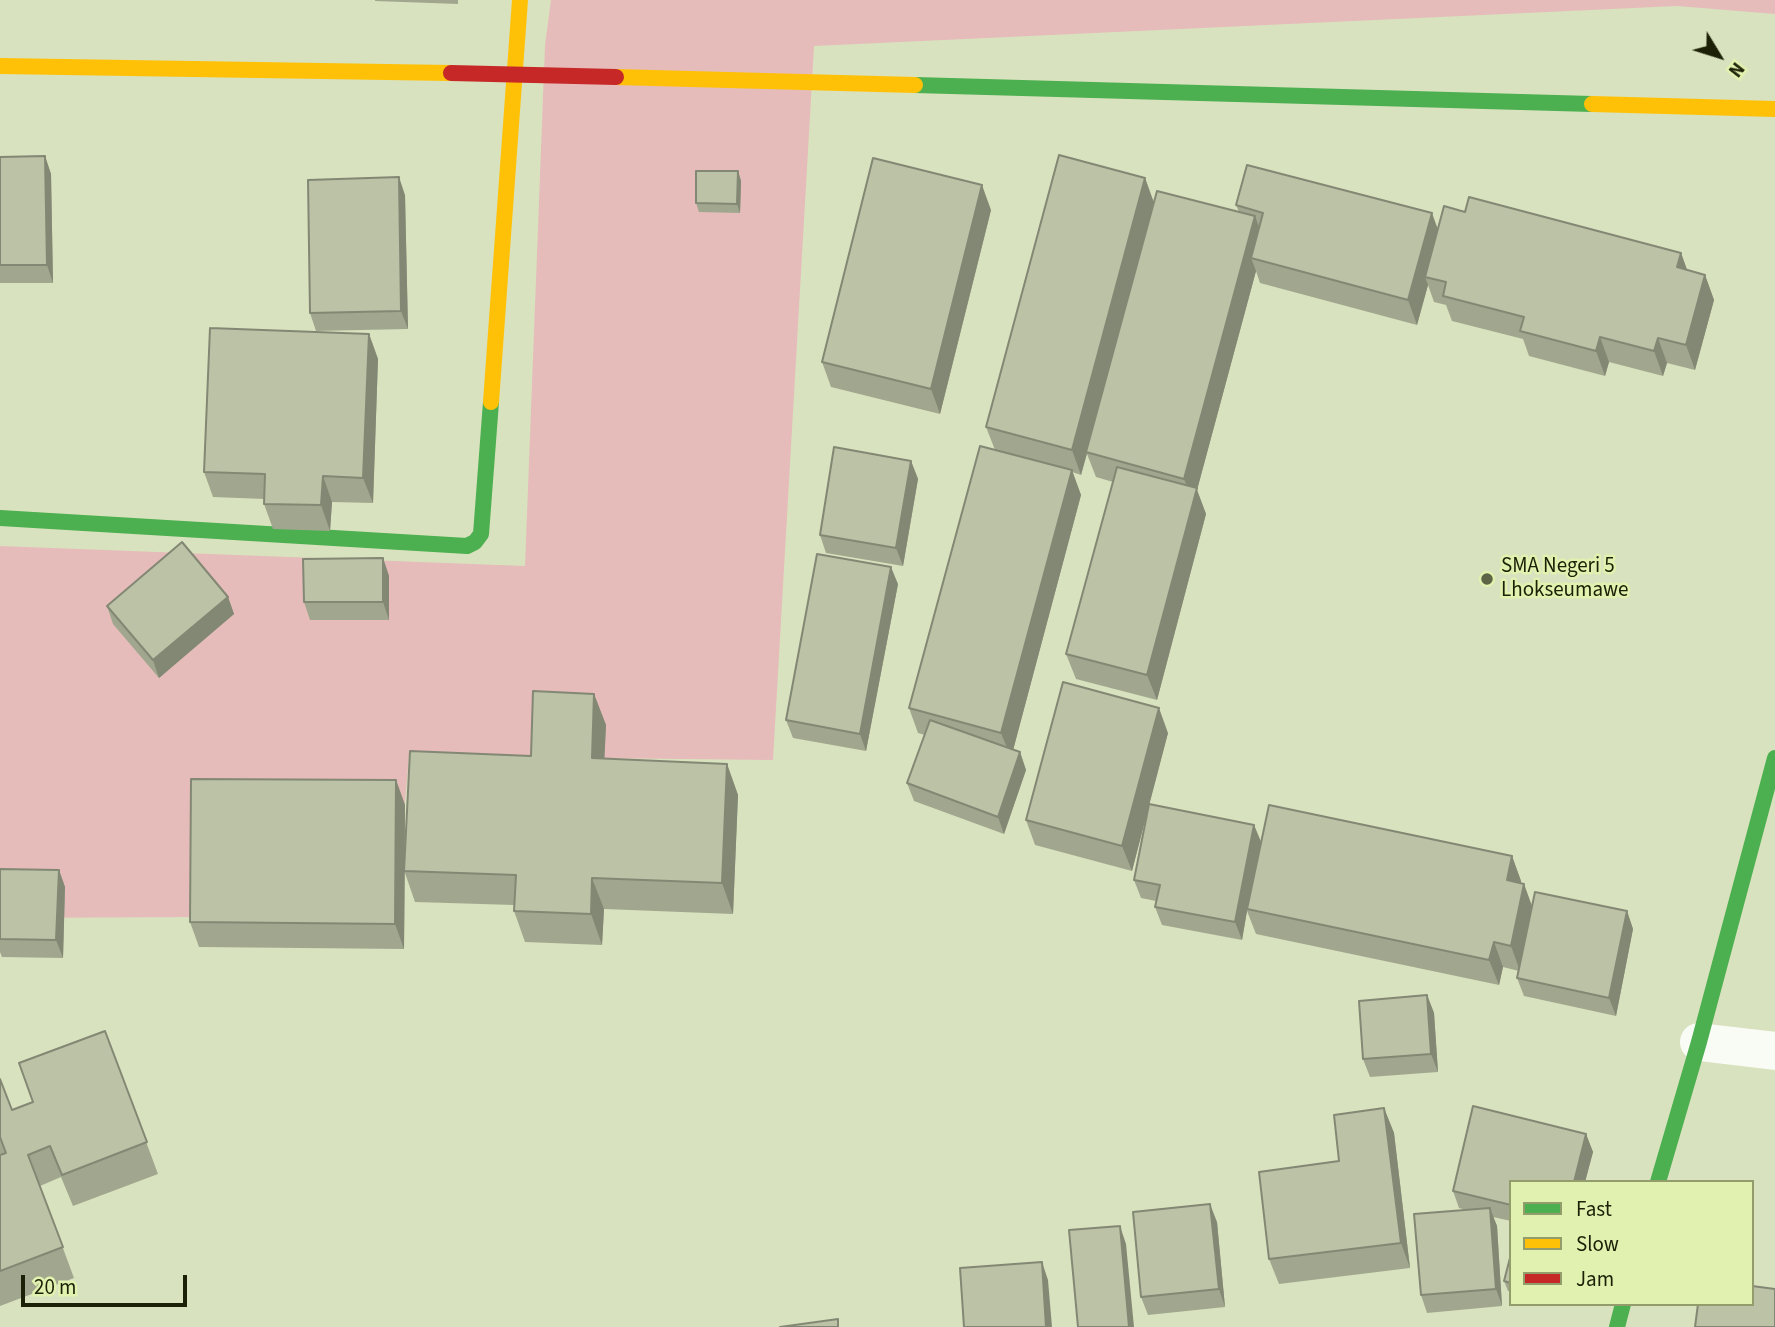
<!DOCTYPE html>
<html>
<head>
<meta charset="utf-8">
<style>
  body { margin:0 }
  #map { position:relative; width:1775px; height:1327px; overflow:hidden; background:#d9e2be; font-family:"Source Sans 3",sans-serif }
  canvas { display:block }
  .legend { position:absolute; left:1509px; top:1180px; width:245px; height:126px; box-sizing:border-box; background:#e1f1af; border:2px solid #929d6b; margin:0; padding:9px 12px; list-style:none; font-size:21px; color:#1b2006 }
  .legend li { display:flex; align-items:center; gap:14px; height:35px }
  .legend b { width:35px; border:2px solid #929d6b }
  .north { position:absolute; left:1684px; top:21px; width:70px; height:70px; -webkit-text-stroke:5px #e1f1af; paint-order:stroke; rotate:128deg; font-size:19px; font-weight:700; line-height:28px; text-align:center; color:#1b2006 }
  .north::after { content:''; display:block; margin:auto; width:24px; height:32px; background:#1b2006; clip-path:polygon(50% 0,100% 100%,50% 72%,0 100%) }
  .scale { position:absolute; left:21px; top:1275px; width:166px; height:32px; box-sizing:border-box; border:4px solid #1b2006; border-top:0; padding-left:9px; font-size:21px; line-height:24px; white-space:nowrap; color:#1b2006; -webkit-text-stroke:5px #e1f1af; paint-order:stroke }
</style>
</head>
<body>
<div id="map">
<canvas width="1775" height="1327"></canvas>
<ul class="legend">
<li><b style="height:9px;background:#4caf50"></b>Fast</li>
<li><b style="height:9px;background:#ffc107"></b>Slow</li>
<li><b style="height:9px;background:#c62828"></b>Jam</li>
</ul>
<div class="north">N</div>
<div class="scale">20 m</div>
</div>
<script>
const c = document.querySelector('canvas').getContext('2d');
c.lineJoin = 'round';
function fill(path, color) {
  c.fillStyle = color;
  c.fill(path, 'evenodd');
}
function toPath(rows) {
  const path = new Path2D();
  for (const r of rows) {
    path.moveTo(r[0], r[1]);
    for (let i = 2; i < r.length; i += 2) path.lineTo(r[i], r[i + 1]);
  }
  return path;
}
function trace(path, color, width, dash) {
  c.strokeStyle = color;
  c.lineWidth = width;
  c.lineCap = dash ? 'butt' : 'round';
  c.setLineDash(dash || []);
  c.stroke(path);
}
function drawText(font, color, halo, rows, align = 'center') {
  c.font = font + ' "Source Sans 3",sans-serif';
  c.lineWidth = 5;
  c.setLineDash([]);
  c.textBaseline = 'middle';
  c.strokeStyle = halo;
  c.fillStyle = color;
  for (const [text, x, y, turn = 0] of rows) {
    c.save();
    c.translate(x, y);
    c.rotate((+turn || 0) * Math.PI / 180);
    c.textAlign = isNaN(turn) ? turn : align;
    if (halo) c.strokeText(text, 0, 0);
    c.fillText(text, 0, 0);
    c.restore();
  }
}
fill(toPath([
  [551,0,1775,0,1775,14,1677,6,814,46,773,760,409,756,395,916,0,918,0,546,525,566,545,45]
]), '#e5bcba');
trace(toPath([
  [1699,1042,1775,1051]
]), '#f9fbf5', 38);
trace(toPath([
  [915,85,1592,104],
  [0,518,467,546,475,542,481,534,491,402],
  [1658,1182,1699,1042,1775,758],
  [1617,1327,1623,1304]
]), '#4caf50', 16);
trace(toPath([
  [0,66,451,73],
  [616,77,915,85],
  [1592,104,1775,109],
  [491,402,520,0]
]), '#ffc107', 16);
trace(toPath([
  [451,73,616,77]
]), '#c62828', 16);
fill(toPath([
  [375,0,458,0,458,4,375,1],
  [45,156,51,174,53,283,0,283,0,157],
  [738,171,741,181,740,213,699,212,696,203],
  [1145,178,1154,203,1239,212,1236,205,1438,230,1465,212,1681,253,1687,270,1705,275,1714,300,1695,370,1667,363,1663,376,1609,362,1605,376,1529,356,1523,339,1452,321,1446,305,1434,302,1428,285,1417,325,1260,283,1256,271,1197,490,1206,514,1157,700,1076,679,1066,654,1113,482,1096,477,1087,454,1081,475,1072,472,1081,495,1013,750,1020,752,1026,770,1004,834,914,801,907,783,925,735,918,733,909,708,995,450,986,427],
  [405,195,408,329,316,331,310,313],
  [991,210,940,414,831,387,822,362],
  [369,334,378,359,373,503,332,502,330,531,273,529,264,504,264,499,213,497,204,472],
  [911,461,918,479,903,566,826,553,820,535],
  [383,558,389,576,389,620,310,620,304,602],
  [898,584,866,751,793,738,786,720],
  [228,597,234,614,159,678,113,624,107,606],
  [594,694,606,725,604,759,727,764,738,795,733,914,604,909,602,945,525,942,514,911,514,905,415,902,405,873,404,949,199,947,190,922,396,780,405,805,405,848,531,756],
  [1168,733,1149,804,1254,825,1261,842,1512,856,1521,881,1521,884,1524,884,1532,907,1627,911,1633,929,1616,1016,1524,996,1517,978,1519,971,1503,967,1499,985,1256,934,1247,911,1242,940,1162,925,1155,907,1156,901,1141,898,1134,880,1146,816,1132,871,1035,845,1026,820],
  [0,869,59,870,65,887,63,958,2,957,0,952],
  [1427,995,1434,1013,1438,1072,1370,1077,1363,1059],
  [105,1031,158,1174,73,1206,61,1177,40,1186,74,1278,0,1306,0,1079,12,1110,33,1102],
  [1384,1108,1394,1133,1410,1268,1279,1284,1269,1259,1339,1161],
  [1586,1134,1593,1152,1585,1182,1511,1182,1511,1221,1493,1217,1497,1226,1502,1306,1427,1313,1421,1295,1466,1210,1459,1208,1453,1191],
  [1217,1222,1225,1307,1148,1315,1141,1297],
  [1511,1254,1511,1291,1508,1291,1504,1281]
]), '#a1a78e');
fill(toPath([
  [45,156,51,174,53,283,47,265],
  [738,171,741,181,740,213,737,204],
  [399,177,405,195,408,329,401,311],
  [1145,178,1154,203,1081,475,1072,450],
  [982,185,991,210,940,414,931,389],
  [1432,213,1441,238,1425,277,1428,285,1417,325,1408,300],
  [1255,216,1264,241,1251,258,1256,271,1197,490,1206,514,1157,700,1147,675,1193,502,1184,479],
  [1681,253,1690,278,1677,267],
  [1705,275,1714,300,1695,370,1686,345],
  [369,334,378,359,373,503,363,478],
  [1600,337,1609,362,1605,376,1596,351],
  [1658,338,1667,363,1663,376,1654,351],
  [911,461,918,479,903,566,896,548],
  [1072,470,1081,495,1011,758,1001,733],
  [323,476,332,502,330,531,321,505],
  [383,558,389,576,389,620,383,602],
  [891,567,898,584,866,751,860,734],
  [228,597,234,614,159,678,153,660],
  [594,694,606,725,603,789,592,758],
  [1159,708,1168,733,1132,871,1122,846],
  [1020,752,1026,770,1004,834,998,817],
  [727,764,738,795,733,914,722,883],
  [396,780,405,805,404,949,395,924],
  [1254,825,1261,842,1247,909,1247,911,1242,940,1235,922],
  [1512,856,1521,881,1516,906,1507,880],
  [59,870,65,887,63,958,56,940],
  [592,878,604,909,602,945,591,914],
  [1524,884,1533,909,1520,971,1511,946],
  [1627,911,1633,929,1616,1016,1609,998],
  [1494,942,1503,967,1499,985,1489,960],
  [1427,995,1434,1013,1438,1072,1431,1054],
  [1384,1108,1394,1133,1410,1268,1401,1243],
  [1586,1134,1593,1152,1585,1182,1574,1182],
  [1210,1204,1217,1222,1225,1307,1219,1289],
  [1490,1208,1497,1226,1502,1306,1496,1289],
  [1120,1226,1126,1244,1134,1327,1129,1327],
  [1042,1262,1048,1280,1052,1327,1046,1327]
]), '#838874');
const building = toPath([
  [1059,155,1145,178,1072,450,986,427,1059,155],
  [45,156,47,265,0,265,0,157,45,156],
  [873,158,982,185,931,389,822,362,873,158],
  [1247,165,1432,213,1408,300,1251,258,1263,213,1236,205,1247,165],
  [696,171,738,171,737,204,696,203,696,171],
  [399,177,401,311,310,313,308,180,399,177],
  [1157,191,1255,216,1184,479,1086,452,1157,191],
  [1469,197,1681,253,1677,267,1705,275,1686,345,1658,338,1654,351,1600,337,1596,351,1520,331,1524,317,1443,296,1446,282,1425,277,1444,206,1465,212,1469,197],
  [210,328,369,334,363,478,323,476,321,505,264,504,265,474,204,472,210,328],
  [980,446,1072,470,1001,733,909,708,980,446],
  [834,447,911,461,896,548,820,535,834,447],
  [1117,467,1197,488,1147,675,1066,654,1117,467],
  [182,542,228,597,153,660,107,606,182,542],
  [817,554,891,567,860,734,786,720,817,554],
  [383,558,383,602,304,602,303,559,383,558],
  [1063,682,1159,708,1122,846,1026,820,1063,682],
  [533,691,594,694,592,758,727,764,722,883,592,878,591,914,514,911,516,875,404,871,410,751,531,756,533,691],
  [930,720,1020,752,998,817,907,783,930,720],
  [191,779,396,780,395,924,190,922,191,779],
  [1149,804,1254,825,1235,922,1155,907,1160,885,1134,880,1149,804],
  [1269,805,1512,856,1507,880,1524,884,1511,946,1494,942,1489,960,1247,909,1269,805],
  [0,869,59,870,56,940,0,939,0,869],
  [1535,892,1627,911,1609,998,1517,978,1535,892],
  [1427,995,1431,1054,1363,1059,1359,1001,1427,995],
  [105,1031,147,1142,62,1175,50,1146,28,1155,63,1247,0,1271,0,1155,6,1153,0,1137,0,1079,12,1110,33,1102,19,1063,105,1031],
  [1473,1106,1586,1134,1574,1182,1511,1182,1511,1205,1453,1191,1473,1106],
  [1384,1108,1401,1243,1269,1259,1259,1172,1339,1161,1334,1115,1384,1108],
  [1210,1204,1219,1289,1141,1297,1133,1212,1210,1204],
  [1490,1208,1496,1289,1421,1295,1414,1214,1490,1208],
  [1120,1226,1129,1327,1078,1327,1069,1230,1120,1226],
  [1511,1254,1511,1283,1504,1281,1511,1254],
  [1042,1262,1046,1327,964,1327,960,1268,1042,1262],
  [1752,1286,1775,1289,1775,1327,1695,1327,1698,1304,1752,1304,1752,1286],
  [838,1319,838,1327,780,1327,838,1319]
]);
fill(building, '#bbc2a5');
trace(building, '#838874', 2);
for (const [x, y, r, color] of [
  [1487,579,7,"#5e6446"]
]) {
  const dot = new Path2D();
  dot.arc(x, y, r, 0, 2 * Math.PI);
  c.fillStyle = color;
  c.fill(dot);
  trace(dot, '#e1f1af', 2.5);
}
drawText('21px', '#1b2006', '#e1f1af', [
  ["SMA Negeri 5",1501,567],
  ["Lhokseumawe",1501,591]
], 'left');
</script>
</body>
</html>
